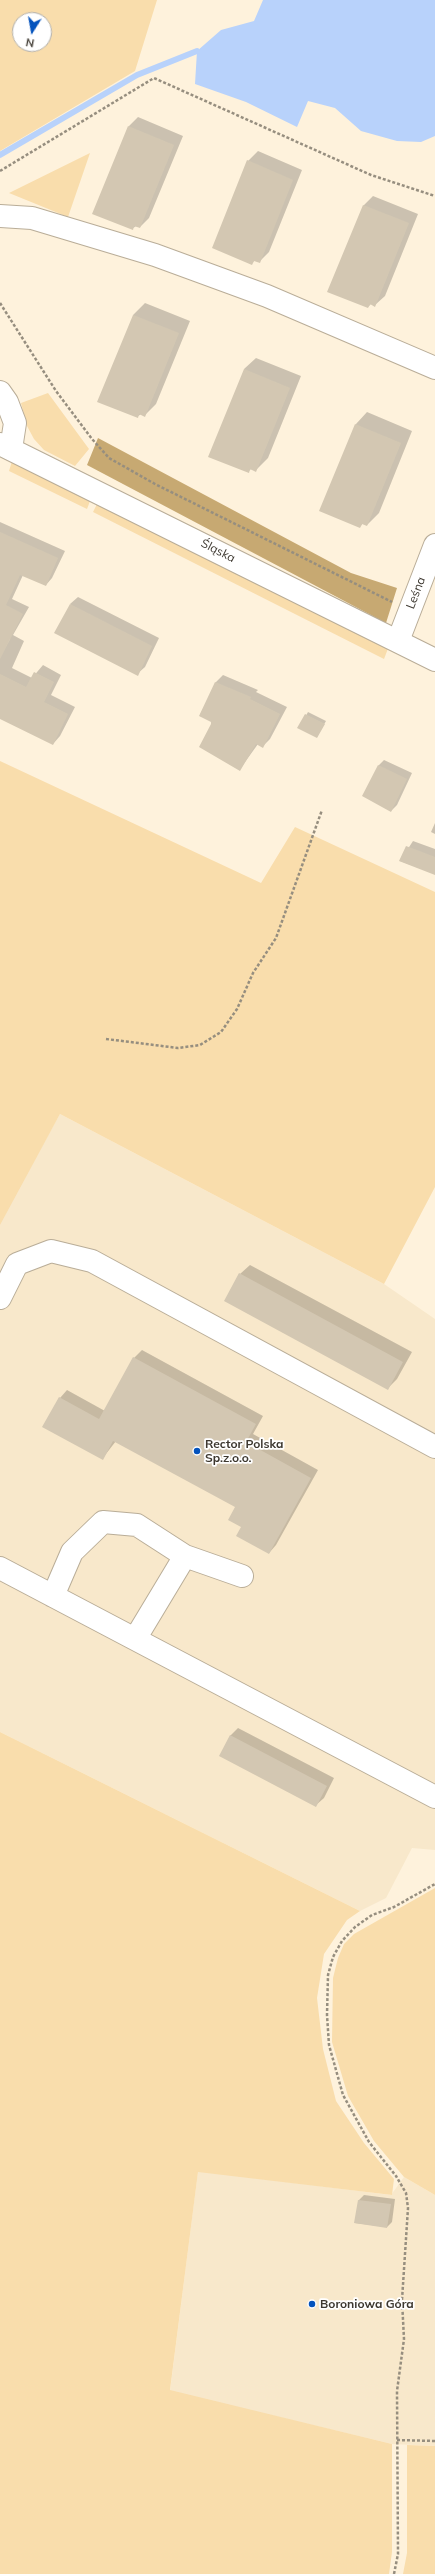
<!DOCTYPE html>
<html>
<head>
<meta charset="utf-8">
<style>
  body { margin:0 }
  #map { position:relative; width:435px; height:2574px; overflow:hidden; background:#fef2dc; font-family:Mulish,sans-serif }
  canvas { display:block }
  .north { position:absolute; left:12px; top:12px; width:40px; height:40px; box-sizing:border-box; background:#fff; border:1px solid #b1afac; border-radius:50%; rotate:191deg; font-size:11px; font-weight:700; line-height:16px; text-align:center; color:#3d3830 }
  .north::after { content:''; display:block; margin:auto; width:14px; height:18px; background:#0453bd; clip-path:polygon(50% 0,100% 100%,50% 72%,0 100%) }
</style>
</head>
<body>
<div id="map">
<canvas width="435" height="2574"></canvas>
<div class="north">N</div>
</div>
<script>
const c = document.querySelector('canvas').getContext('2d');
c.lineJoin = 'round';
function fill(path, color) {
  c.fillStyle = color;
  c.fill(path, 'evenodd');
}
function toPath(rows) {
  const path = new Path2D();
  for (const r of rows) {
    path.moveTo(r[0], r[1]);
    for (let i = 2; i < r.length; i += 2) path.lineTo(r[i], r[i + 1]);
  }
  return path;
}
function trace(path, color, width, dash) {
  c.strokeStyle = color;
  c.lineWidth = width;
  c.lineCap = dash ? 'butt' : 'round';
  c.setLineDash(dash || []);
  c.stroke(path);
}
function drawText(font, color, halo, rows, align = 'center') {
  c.font = font + ' Mulish,sans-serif';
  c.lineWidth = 3.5;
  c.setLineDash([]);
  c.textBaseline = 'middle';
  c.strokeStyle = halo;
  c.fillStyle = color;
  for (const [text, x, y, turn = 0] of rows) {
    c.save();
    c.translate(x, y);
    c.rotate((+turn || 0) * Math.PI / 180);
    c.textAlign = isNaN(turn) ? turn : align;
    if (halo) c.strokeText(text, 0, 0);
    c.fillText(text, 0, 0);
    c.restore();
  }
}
fill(toPath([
  [60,1114,384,1284,435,1319,435,1850,412,1848,386,1898,360,1911,0,1732,0,1221],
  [198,2171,391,2195,404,2177,435,2195,435,2446,392,2444,170,2391]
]), '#f8e8cb');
fill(toPath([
  [0,0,157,0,135,71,0,151],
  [20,20,44,20,44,44,20,44],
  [90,153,68,217,9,193],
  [48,393,89,449,75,466,44,450,34,439,27,426,21,403],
  [13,458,92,496,87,509,9,471],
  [99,500,389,646,384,659,93,512],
  [0,761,261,883,295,827,435,892,435,1187,384,1284,60,1114,0,1225],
  [0,1732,360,1911,347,1920,324,1954,317,1998,323,2049,336,2101,364,2143,394,2179,392,2195,198,2172,170,2390,392,2444,392,2552,389,2574,0,2574],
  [435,1888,435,2195,404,2177,374,2141,348,2096,332,2042,333,1978,338,1958,344,1944,354,1934],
  [407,2445,435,2446,435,2574,403,2574,407,2553]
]), '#f9ddac');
fill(toPath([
  [98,438,351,573,397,588,386,623,87,465]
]), '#c7a972');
fill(toPath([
  [263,0,435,0,435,136,421,142,397,141,361,131,335,108,308,101,297,127,246,102,195,84,197,51,221,30,254,21]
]), '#b8d2fb');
fill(toPath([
  [138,117,183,136,149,218,140,227,136,226,132,229,129,126],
  [258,151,302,170,269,252,259,262,255,260,252,263,248,161],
  [373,196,418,214,385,296,375,305,371,304,368,307,329,291,364,205],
  [145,303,190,321,156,404,144,416,141,414,137,417,133,315],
  [256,358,301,376,268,458,256,470,251,469,248,472,244,369],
  [367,412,412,431,379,513,367,525,363,523,360,527,356,424],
  [0,522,65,551,52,578,46,585,23,575,12,599,29,607,13,635,24,641,12,668,32,678,43,665,61,675,51,695,75,707,60,736,53,744,0,718,0,656,10,639,0,634],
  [78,597,159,638,145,667,137,674,70,604],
  [223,675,258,690,256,692,287,707,270,739,263,746,258,744,240,769,212,721,200,715,216,682],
  [308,712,326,721,317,737,299,728],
  [384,760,412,773,397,805,391,811,364,795,379,765],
  [435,823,435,834,431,832],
  [413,841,435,849,435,874,400,861],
  [250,1265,412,1352,397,1379,388,1388,240,1274],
  [142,1350,263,1416,253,1434,318,1470,276,1545,269,1553,243,1527,237,1507,116,1441,102,1459,60,1398,67,1390,105,1411,134,1358],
  [238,1728,334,1778,324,1798,316,1805,230,1736],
  [364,2195,395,2199,392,2222,387,2227,355,2223,359,2200]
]), '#0003');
trace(toPath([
  [0,155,137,75,197,51]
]), '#b8d2fb', 6);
fill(toPath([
  [128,126,174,145,140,228,134,226,133,230,92,214],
  [247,160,293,180,260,263,254,261,252,265,212,248],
  [363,205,409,223,375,307,370,304,368,308,327,292],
  [133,315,179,333,145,417,139,414,138,418,97,402],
  [244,369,290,388,256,472,250,469,249,473,208,457],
  [355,424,401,443,367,526,362,524,360,528,319,511],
  [0,532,58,558,46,586,20,575,6,605,23,614,0,659],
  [70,604,152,646,138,676,54,633],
  [34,672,54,682,44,702,68,714,53,745,0,719,0,674,26,687],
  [215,682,251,697,250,699,280,714,263,748,256,744,240,771,199,747,211,724,211,722,199,716],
  [305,714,325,724,317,738,297,728],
  [378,765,407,779,391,812,362,796],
  [406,846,435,857,435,875,399,861],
  [239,1273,403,1362,388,1390,224,1301],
  [133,1357,256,1424,246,1442,311,1478,269,1554,236,1536,241,1527,228,1520,235,1507,113,1441,103,1460,42,1427,59,1397,99,1419],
  [230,1735,327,1786,316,1807,219,1756],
  [358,2200,391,2204,387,2228,354,2223]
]), '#d3c7b2');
const minor = toPath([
  [0,216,32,218,155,255,267,296,435,368],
  [0,392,7,402,15,423,11,449],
  [398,641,435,545],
  [0,1298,17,1264,51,1251,92,1261,435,1447],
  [0,1568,435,1797],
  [53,1596,72,1552,103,1522,137,1525,185,1556,242,1576],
  [135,1639,185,1556]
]);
const major = toPath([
  [0,444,435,660]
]);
trace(minor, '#b9ad98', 24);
trace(major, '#b9ad98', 24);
trace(toPath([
  [0,171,154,78,371,175,435,196],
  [0,303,56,391,92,439,109,458,155,484,392,602],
  [106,1039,178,1048,200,1045,221,1032,237,1009,253,973,276,938,322,810],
  [397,2440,435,2441],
  [394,2574,398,2554,397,2391,404,2339,402,2300,408,2208,406,2193,396,2176,369,2142,343,2095,329,2045,327,2015,328,1975,333,1957,342,1941,355,1927,372,1915,394,1907,435,1884]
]), '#968e7f', 2.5, [3, 2]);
trace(minor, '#fff', 22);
trace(major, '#fff', 22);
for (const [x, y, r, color] of [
  [197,1451,4,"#0453bd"],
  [312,2304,4,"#0453bd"]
]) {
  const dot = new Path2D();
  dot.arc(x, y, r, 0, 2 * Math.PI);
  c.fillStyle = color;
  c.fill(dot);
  trace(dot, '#fff', 1.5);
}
drawText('12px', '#3d3830', '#fff', [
  ["Śląska",218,551,27],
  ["Leśna",416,593,-69]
]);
drawText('bold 12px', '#3d3830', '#fff', [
  ["Rector Polska",205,1444],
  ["Sp.z.o.o.",205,1458],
  ["Boroniowa Góra",320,2304]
], 'left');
</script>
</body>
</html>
